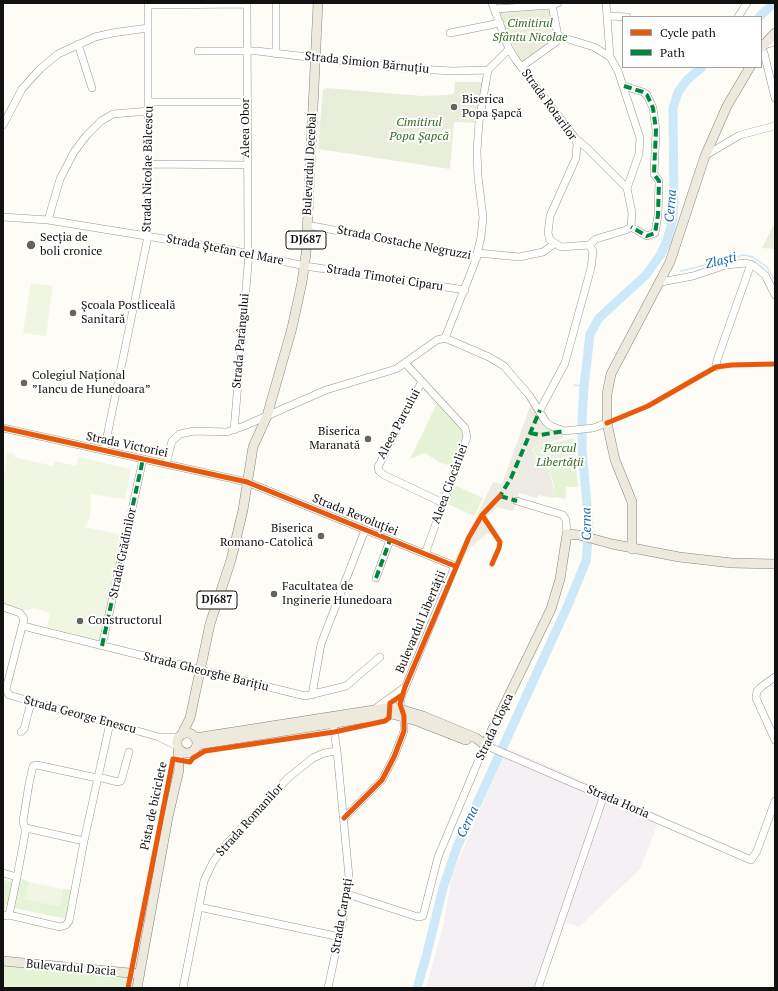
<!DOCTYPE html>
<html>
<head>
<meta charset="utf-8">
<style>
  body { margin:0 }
  #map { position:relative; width:778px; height:991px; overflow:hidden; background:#fdfcf7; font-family:"PT Serif",serif }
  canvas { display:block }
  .frame { position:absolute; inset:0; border:4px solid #111; pointer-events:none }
  .legend { position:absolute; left:622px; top:16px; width:140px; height:52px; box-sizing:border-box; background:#fff; border:1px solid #a0a0a0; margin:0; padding:5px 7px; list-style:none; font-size:12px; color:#111 }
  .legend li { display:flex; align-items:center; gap:8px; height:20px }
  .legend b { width:20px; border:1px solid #a0a0a0 }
</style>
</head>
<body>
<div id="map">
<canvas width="778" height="991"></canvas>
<div class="frame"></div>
<ul class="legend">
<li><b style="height:5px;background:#e8590c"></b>Cycle path</li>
<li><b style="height:5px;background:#00873e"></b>Path</li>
</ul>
</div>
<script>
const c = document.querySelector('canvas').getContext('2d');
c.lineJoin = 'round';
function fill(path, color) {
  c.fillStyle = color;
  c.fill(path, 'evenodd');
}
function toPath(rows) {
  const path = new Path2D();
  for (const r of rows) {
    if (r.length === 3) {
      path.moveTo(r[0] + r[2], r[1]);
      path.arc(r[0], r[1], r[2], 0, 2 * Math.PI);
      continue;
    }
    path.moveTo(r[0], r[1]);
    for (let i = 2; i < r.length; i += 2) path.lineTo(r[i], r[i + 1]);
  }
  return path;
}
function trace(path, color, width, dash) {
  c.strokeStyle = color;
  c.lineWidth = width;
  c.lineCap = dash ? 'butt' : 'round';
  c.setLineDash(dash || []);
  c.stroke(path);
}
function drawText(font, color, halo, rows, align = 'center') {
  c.font = font + ' "PT Serif",serif';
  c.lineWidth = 4;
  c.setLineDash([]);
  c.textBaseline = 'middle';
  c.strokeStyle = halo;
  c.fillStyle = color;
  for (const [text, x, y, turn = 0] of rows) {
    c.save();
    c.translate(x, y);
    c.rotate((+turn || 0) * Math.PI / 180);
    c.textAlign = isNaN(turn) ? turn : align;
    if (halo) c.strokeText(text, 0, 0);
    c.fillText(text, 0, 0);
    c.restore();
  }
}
fill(toPath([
  [507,748,661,815,640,869,579,927,565,922,542,988,426,988,444,923,452,875]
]), '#f5f0f3');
fill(toPath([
  [438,401,463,432,464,437,454,467,439,462,425,453,410,459],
  [574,438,578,487,566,487,566,499,554,497,554,486,549,469,533,451,536,447],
  [454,485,483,498,474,516,446,503],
  [12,878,13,879,8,904,6,904,4,910,7,912,3,914,3,880,11,881],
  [20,878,29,882,25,899,59,906,63,889,72,890,67,919,14,908],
  [3,965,134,979,132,988,3,988]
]), '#e7f3d7');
fill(toPath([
  [551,8,555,36,553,41,523,63,519,61,499,12],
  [455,82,483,82,476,123,454,122,450,169,318,149,323,90,326,88,422,96,448,95,454,93],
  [775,222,775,249,762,248]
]), '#e9eedb');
fill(toPath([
  [31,283,53,286,46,336,23,333],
  [7,453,15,454,14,457,53,466,55,461,76,466,78,457,131,469,125,499,90,494,91,508,89,520,85,527,124,535,101,641,47,627,50,613,35,608,20,611,3,606,3,484],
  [29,882,63,889,60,906,25,899]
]), '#f0f6e1');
fill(toPath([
  [532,401,539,411,562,434,563,438,535,447,532,451,549,470,553,486,554,498,539,495,537,498,519,493,513,511,497,507,487,517,494,527,468,550,460,566,453,564,493,482,502,484]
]), '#edebe2');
trace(toPath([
  [681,271,744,255,753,257,767,267,775,281],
  [574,385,584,386]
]), '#cde8f7', 1.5);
trace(toPath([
  [759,17,774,3],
  [417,988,426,957,443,888,457,847,568,605,586,561,589,529,582,449,582,419,584,386,590,334,599,318,646,275,661,254,667,241,673,218,674,204,673,108,678,92,687,80,702,67]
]), '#cde8f7', 9);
const minor = toPath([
  [247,3,248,253],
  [492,3,509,49,516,60,575,138,577,144,576,158,550,216,548,233,550,240,561,247,589,245,593,251,591,268,565,363,540,410],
  [606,3,610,57,618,71,640,138,639,154,627,188],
  [148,5,247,4],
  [495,9,552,5,558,3],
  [608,16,627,17],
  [738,17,747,3],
  [450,33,500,23],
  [558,36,594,47,610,57],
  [78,44,92,88],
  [763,45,775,42],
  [761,50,764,53,775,98],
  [198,51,257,51,401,68,452,71,488,70],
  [276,54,276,3],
  [521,67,556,42,558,36,552,5],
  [624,86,643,92,647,95,653,108,656,130,654,174,659,181,658,215,655,233,647,236,631,227],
  [149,102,246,102],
  [3,125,22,89,40,69,58,54,95,37,112,33,148,28],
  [575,138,588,149,627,188,632,213,631,227],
  [706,155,740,135,775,126],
  [149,164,246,165],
  [3,217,48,220,226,249,305,266,465,290],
  [48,220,60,179,74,152,86,136,101,121,113,114,149,111],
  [307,225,477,257],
  [589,245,596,239,626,230,631,227],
  [478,253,519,257,543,252,554,244],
  [661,282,693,276,726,265,746,263,754,266,765,275,775,295],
  [445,338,475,262,481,237,483,217,478,177,477,151,479,122,488,70,509,49],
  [406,364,465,428,467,437,425,554],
  [716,367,717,360,751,264],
  [422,381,378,467,379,471,384,475,443,503],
  [3,428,247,482,455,566,402,695,400,704,404,716,404,731,394,757,382,780,344,818],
  [234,430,249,253],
  [104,451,148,236,148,3],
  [166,464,172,441,180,434,194,431,227,432,244,426,326,390,396,369,437,340,445,338,489,357,504,366,529,395,546,422,551,426,564,431,593,428,607,423],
  [517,501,563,515,566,520,567,534],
  [376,578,390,540],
  [3,607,20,613,24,619,6,689,9,695,159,737,177,746],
  [23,626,305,696,346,686,380,657],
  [102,646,143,459],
  [775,677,761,687,757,691,756,698,775,740],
  [312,695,321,644,365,530],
  [376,708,405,687],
  [21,732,24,729,31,702],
  [161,737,179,737],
  [98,777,118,782,121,781,129,752],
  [84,841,26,828,24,826,23,821,29,784,33,766,37,765,97,778],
  [3,873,17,877,26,828],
  [347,894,418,917,423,916,438,857,485,745,751,860,757,851,775,801],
  [199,907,340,937],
  [9,915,17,877],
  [3,916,9,915,60,927,66,925,69,921,84,841,110,723],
  [183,988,204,881,213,862,223,848,288,778,313,758,324,753,337,751],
  [328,988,343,918,349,877,337,751,333,724],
  [538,988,604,795]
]);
const major = toPath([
  [761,48,775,33],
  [632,549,632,502,615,460,607,423,607,394,611,374,670,262,705,156,727,106,750,67],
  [187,743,10],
  [182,734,190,718,210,624,231,560,243,510,253,447,267,416,292,328,302,282,306,254,318,3],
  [195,738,393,707,423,716,476,738,485,745],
  [197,745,392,714,417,721,466,740],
  [485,745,551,609,560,579,567,534,579,535,612,544,679,557,732,563,775,564],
  [3,961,140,974],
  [137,988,168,817,179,770,178,749]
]);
trace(minor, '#979795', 8);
trace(major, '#858482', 10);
trace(minor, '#fffffe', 7);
trace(major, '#ede9dc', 9);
trace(toPath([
  [624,86,643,92,647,95,653,108,656,130,654,174,659,181,658,215,655,233,647,236,631,227],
  [530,433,540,435,564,431],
  [500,496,517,501],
  [498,499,511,478,540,410],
  [376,578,390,540],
  [102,646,143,459]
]), '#00873e', 4, [8, 4]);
trace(toPath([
  [607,423,648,406,716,367,732,365,775,364],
  [3,428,247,482,455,566],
  [482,515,500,542,499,548,492,564],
  [344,818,382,780,394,757,404,731,404,716,400,704,405,687,469,537,482,515,500,496],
  [128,988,173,759,190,762,193,758,205,751,334,732,385,721,389,718,390,703,402,695]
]), '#e8590c', 5);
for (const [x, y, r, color] of [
  [454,107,4,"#646362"],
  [31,245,5,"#646362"],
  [73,313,4,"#646362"],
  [24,383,4,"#646362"],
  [368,439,4,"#646362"],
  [321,536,4,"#646362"],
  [274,594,4,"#646362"],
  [80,621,4,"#646362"]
]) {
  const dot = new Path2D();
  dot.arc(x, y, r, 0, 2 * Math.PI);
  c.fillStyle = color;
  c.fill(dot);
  trace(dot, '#fff', 1.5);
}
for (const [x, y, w] of [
  [306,240,40],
  [217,600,40]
]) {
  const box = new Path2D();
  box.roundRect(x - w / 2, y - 9, w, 18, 3);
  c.fillStyle = '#fff';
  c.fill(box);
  trace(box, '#111', 1);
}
drawText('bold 11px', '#111', null, [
  ["DJ687",306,240],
  ["DJ687",217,600]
]);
drawText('italic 12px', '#2f6b1f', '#fff', [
  ["Cimitirul",530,24],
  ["Sfântu Nicolae",530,38],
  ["Cimitirul",419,123],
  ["Popa Șapcă",419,137],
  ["Parcul",560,449],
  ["Libertății",560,463]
]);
drawText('12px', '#111', '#fff', [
  ["Strada Simion Bărnuțiu",367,63,6],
  ["Strada Rotarilor",549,105,54],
  ["Aleea Obor",246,128,-90],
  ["Bulevardul Decebal",310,164,-87],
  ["Strada Nicolae Bălcescu",148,169,-89],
  ["Strada Costache Negruzzi",404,243,11],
  ["Strada Ștefan cel Mare",225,250,11],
  ["Strada Timotei Ciparu",385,278,9],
  ["Strada Parângului",241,341,-85],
  ["Aleea Parcului",399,424,-62],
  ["Strada Victoriei",127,445,12],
  ["Aleea Ciocârliei",450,484,-70],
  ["Strada Revoluției",355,515,22],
  ["Strada Grădinilor",123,553,-78],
  ["Bulevardul Libertății",421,622,-67],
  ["Strada Gheorghe Barițiu",206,672,14],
  ["Strada George Enescu",80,715,15],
  ["Strada Cloșca",495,727,-65],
  ["Strada Horia",618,802,23],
  ["Pista de biciclete",154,806,-78],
  ["Strada Romanilor",250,820,-48],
  ["Strada Carpați",342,916,-80],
  ["Bulevardul Dacia",71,968,5]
]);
drawText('12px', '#111', '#fff', [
  ["Biserica",462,100],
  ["Popa Șapcă",462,114],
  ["Secția de",40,238],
  ["boli cronice",40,252],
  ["Școala Postliceală",81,306],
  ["Sanitară",81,320],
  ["Colegiul Național",32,376],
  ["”Iancu de Hunedoara”",32,390],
  ["Biserica",360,432,"right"],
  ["Maranată",360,446,"right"],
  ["Biserica",313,529,"right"],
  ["Romano-Catolică",313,543,"right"],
  ["Facultatea de",282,587],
  ["Inginerie Hunedoara",282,601],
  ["Constructorul",88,621]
], 'left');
drawText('italic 13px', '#1768a6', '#fff', [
  ["Cerna",671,206,-85],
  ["Zlaști",721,261,-14],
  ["Cerna",587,524,-91],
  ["Cerna",468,822,-65]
]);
</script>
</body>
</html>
